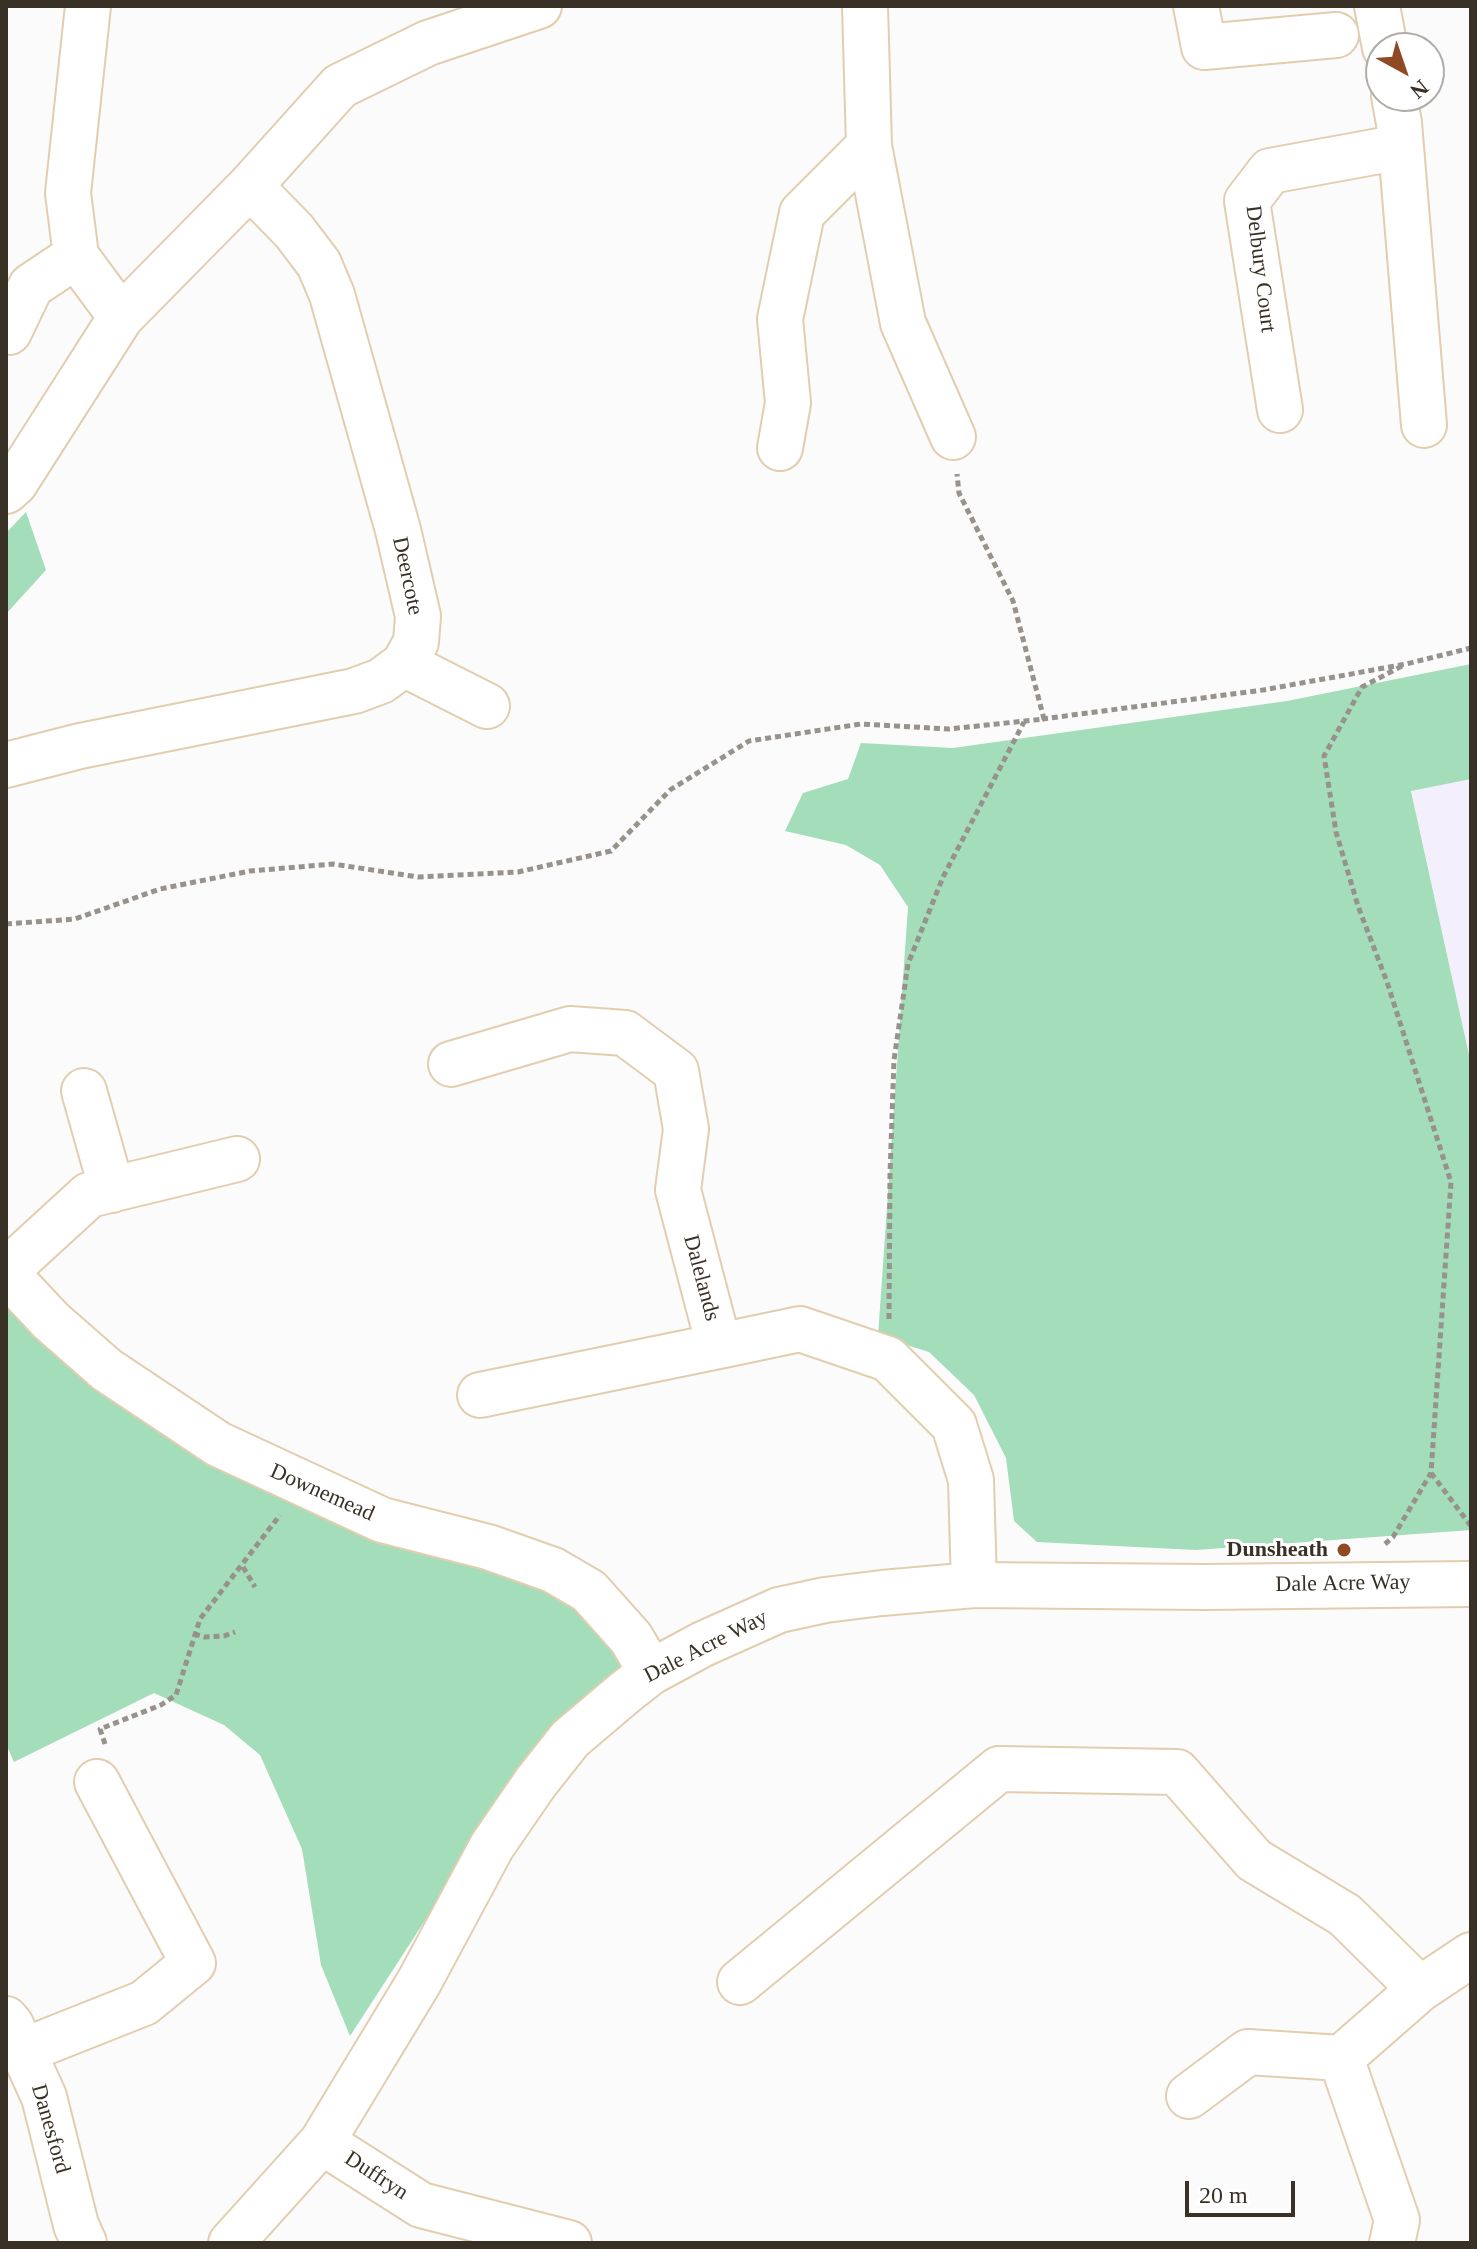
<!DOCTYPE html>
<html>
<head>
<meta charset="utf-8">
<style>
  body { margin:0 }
  #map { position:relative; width:1477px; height:2249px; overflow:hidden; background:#fbfbfb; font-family:Georgia,serif }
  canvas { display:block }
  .frame { position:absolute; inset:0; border:8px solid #393125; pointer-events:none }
  .north { position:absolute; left:1365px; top:32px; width:80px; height:80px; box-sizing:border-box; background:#fff; border:2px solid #b0ada8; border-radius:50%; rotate:140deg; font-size:22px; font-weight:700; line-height:32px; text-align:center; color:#393125 }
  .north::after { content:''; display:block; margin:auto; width:28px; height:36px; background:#904a23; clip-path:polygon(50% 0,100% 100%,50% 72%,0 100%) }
  .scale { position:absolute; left:1185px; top:2181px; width:110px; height:36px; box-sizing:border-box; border:4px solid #393125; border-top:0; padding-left:10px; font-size:24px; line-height:28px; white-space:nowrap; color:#393125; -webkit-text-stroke:6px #fff; paint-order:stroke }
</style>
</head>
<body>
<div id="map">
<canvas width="1477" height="2249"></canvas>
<div class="frame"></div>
<div class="north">N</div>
<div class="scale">20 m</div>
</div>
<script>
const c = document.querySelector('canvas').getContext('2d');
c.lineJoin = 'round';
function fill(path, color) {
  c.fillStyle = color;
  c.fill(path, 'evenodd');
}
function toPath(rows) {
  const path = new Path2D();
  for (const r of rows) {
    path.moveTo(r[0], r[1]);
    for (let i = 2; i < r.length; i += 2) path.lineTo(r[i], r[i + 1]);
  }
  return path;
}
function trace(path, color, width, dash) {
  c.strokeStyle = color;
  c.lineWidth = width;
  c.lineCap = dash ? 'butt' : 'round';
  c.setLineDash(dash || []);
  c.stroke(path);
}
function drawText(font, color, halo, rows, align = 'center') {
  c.font = font + ' Georgia,serif';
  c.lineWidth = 6;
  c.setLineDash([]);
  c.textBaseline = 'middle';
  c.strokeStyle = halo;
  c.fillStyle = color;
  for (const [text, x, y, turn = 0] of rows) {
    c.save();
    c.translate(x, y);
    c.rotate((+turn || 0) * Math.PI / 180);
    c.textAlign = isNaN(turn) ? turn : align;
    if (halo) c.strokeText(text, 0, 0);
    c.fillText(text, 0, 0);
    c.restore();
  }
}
fill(toPath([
  [1471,754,1471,1064,1411,790]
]), '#f4effc');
fill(toPath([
  [26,512,46,570,6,614,6,533],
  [1471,664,1471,779,1411,791,1471,1064,1471,1530,1196,1550,1037,1542,1014,1521,1006,1458,974,1395,929,1352,878,1336,908,907,880,865,846,845,785,831,803,793,848,779,861,743,953,748,1287,701],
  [6,1302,39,1338,555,1584,636,1672,487,1825,350,2036,321,1965,302,1849,260,1755,224,1725,154,1693,14,1762,6,1744]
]), '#a4ddb9');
const minor = toPath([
  [88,6,68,193,76,256,121,317],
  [1196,6,1204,47,1336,35],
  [1377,6,1385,48],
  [1394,96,1399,123,1424,425],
  [869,146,903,323,953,437],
  [9,332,31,286,76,256],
  [1280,410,1247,201,1270,171,1401,147],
  [780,448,788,403,780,319,802,213,869,146,865,6],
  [6,491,15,483,121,317,250,186,340,86,428,43,539,6],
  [404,664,487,706],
  [6,765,80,746,354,691,381,681,404,664,416,642,418,616,398,530,332,295,319,264,294,231,250,186],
  [451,1064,570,1029,625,1033,676,1071,686,1129,678,1190,719,1346,800,1329,888,1359,954,1425,971,1480,974,1585],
  [84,1091,112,1190],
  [6,1271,89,1195,237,1159],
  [6,1273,51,1321,107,1370,218,1444,382,1520,488,1547,553,1570,589,1591,631,1638,651,1672],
  [480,1395,719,1346],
  [740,1982,999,1769,1177,1772,1254,1860,1345,1915,1420,1989],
  [6,2019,11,2025,44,2097,76,2225,84,2243],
  [23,2051,144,2003,193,1963,97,1782],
  [1189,2096,1248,2052,1341,2058],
  [322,2142,421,2205,569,2243],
  [231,2243,322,2142,419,1982,492,1846,536,1782,570,1739,623,1694,651,1672,703,1644,779,1610,825,1600,882,1593,974,1585,1205,1587,1471,1584],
  [1392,2243,1397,2220,1341,2058,1420,1989,1471,1955]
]);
trace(minor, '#e3cdaf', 48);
trace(toPath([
  [1042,719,1263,690,1406,664,1471,648],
  [6,924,75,919,160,889,250,871,333,864,418,877,518,872,611,851,670,790,749,741,861,724,949,729,1044,719,1013,601,959,493,957,474],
  [889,1319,890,1174,894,1060,908,964,943,877,1024,722],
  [1431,1473,1471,1526],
  [1385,1544,1393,1537,1431,1473,1451,1182,1387,982,1358,906,1336,832,1324,756,1362,687,1402,666],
  [243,1567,255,1587],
  [194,1634,205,1637,224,1636,235,1632],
  [105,1744,100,1729,161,1705,176,1695,200,1619,280,1515]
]), '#97928c', 5, [6, 4]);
trace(minor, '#fff', 44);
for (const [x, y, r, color] of [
  [1344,1550,8,"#904a23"]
]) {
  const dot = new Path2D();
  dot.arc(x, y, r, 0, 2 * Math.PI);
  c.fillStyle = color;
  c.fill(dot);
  trace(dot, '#fff', 3);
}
drawText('22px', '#393125', '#fff', [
  ["Delbury Court",1260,269,83],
  ["Deercote",407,576,78],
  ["Dalelands",701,1278,75],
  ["Downemead",322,1493,24],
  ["Dale Acre Way",1343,1584,-1],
  ["Dale Acre Way",706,1647,-27],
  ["Danesford",50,2129,74],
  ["Duffryn",376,2176,33]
]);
drawText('bold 22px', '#393125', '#fff', [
  ["Dunsheath",1328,1550]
], 'right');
</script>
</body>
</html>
